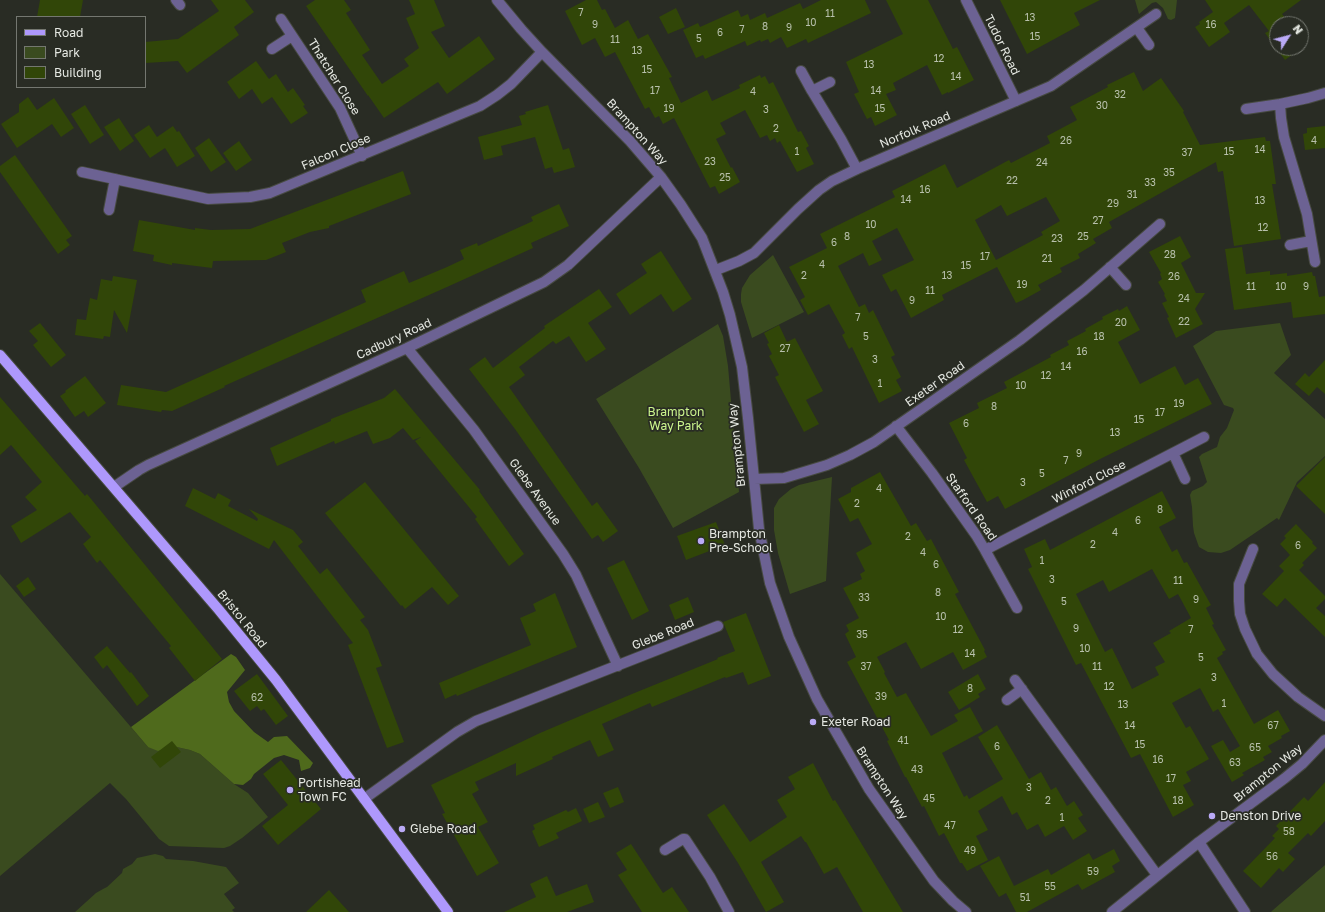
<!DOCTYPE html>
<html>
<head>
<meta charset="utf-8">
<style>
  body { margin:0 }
  #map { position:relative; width:1325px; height:912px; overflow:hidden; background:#292c24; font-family:"Golos Text",sans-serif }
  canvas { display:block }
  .legend { position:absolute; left:16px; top:16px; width:130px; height:72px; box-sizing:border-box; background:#292c24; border:1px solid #747770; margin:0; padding:5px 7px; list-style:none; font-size:12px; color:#e5e8e2 }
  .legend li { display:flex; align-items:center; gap:8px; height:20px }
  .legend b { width:20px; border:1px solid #747770 }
  .north { position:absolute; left:1269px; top:16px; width:40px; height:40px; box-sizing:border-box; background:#292c24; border:1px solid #747770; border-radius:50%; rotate:54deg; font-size:11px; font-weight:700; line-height:16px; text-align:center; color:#e5e8e2 }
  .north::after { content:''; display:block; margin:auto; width:14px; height:18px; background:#baaaf6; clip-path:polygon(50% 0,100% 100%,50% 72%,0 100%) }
</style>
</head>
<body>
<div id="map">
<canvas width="1325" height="912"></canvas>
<ul class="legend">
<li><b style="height:5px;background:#ae98fc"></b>Road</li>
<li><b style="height:11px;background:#3a4b1f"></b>Park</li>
<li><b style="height:11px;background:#314608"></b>Building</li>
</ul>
<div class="north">N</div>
</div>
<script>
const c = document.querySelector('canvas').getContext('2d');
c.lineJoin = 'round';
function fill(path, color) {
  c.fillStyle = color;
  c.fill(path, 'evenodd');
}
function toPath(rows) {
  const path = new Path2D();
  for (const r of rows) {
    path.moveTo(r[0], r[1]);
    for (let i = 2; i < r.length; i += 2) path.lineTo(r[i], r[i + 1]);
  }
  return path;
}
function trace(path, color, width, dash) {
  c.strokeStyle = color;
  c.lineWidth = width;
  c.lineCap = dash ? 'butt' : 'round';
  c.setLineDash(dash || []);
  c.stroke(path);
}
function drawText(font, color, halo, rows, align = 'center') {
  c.font = font + ' "Golos Text",sans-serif';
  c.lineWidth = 3.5;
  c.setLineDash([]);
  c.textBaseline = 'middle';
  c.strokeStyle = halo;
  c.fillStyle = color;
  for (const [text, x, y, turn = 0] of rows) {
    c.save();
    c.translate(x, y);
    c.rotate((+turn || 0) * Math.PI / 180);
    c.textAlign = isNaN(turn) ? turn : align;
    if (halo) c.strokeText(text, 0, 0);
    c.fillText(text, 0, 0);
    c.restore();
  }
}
fill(toPath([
  [1135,0,1177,0,1175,18,1171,20,1168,19,1163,8,1156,2,1152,3,1139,14],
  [773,255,804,312,752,338,741,302,741,294,742,288,750,275],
  [1280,323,1291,355,1274,373,1325,419,1325,456,1297,482,1279,520,1277,518,1230,550,1221,553,1208,552,1199,547,1194,533,1193,526,1192,507,1190,495,1192,491,1203,486,1207,482,1199,457,1202,454,1217,447,1220,437,1227,428,1234,410,1233,408,1224,405,1193,346,1216,331],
  [718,324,723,336,728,366,739,492,673,528,639,468,596,399],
  [832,477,826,581,790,594,778,553,774,530,774,508,779,499,791,489,799,485],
  [0,574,148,747,172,746,190,750,200,754,234,784,248,793,268,817,242,838,230,846,224,848,169,846,159,839,126,799,110,783,0,876],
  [155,854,163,856,166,859,193,861,226,867,239,883,224,894,235,908,232,910,234,912,75,912,96,893,103,889,107,887,122,873,123,869,132,864,137,858],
  [1325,865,1325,912,1271,912,1273,910]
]), '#3a4b1f');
fill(toPath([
  [231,654,236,657,245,670,227,692,229,702,234,711,254,732,268,742,274,737,287,736,313,763,310,768,301,771,299,760,284,755,274,758,254,774,251,779,243,785,234,784,200,754,190,750,172,746,158,751,148,747,131,727]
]), '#4f6a1c');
fill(toPath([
  [40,0,83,0,80,17,37,17],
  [211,0,245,0,254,12,234,27,239,35,187,73,178,61,145,63,145,42,178,39,219,11],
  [315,0,344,0,351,10,346,13,370,50,362,55,382,84,409,66,404,59,419,48,406,18,415,14,409,0,434,0,445,26,431,32,449,58,479,36,495,59,447,94,438,82,384,118,368,95,368,96,306,6],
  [586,0,597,0,602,10,605,9,615,28,628,20,638,39,648,34,672,77,669,78,681,103,707,90,712,101,740,88,739,85,760,75,761,78,765,76,769,84,773,82,798,132,801,131,809,146,806,148,814,164,797,172,780,141,777,143,775,138,770,141,767,135,760,138,745,110,720,123,726,134,716,139,731,168,732,167,740,182,719,194,715,186,710,188,674,118,663,124,659,116,655,118,649,107,645,109,615,52,605,57,595,38,582,45,565,11],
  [821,0,865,0,871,13,808,43,806,39,787,48,781,37,770,43,768,39,761,42,760,40,747,46,745,41,705,59,703,55,696,58,683,30,698,23,700,27,738,10,741,17,748,14,750,20,765,13,767,18,800,3,803,9],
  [886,0,928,0,953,49,957,47,974,80,948,93,948,92,942,95,927,65,893,83,896,90,886,94,897,115,875,126,871,117,867,119,854,94,859,92,846,62,903,34],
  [1000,0,1100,0,1074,13,1080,25,1027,54],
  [1205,0,1301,0,1282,14,1290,24,1277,24,1277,48,1300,49,1285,60,1265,33,1269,31,1249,5,1224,23,1230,32,1209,47,1195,27,1200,24,1199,22,1213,12],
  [676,8,685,27,668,34,659,17],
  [256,61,269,79,276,74,288,92,293,88,305,105,303,106,308,113,291,124,272,97,262,104,252,89,239,99,227,82],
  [1134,72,1143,91,1161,78,1184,111,1183,112,1200,145,1265,137,1266,141,1270,141,1276,184,1272,184,1281,239,1234,246,1223,171,1218,172,1216,162,1109,222,1112,228,1093,239,1096,243,1078,254,1080,258,1060,268,1062,272,1038,285,1041,290,1023,300,1016,303,997,267,942,295,944,300,911,318,896,289,891,292,882,275,914,260,897,228,872,241,882,260,869,266,863,253,838,266,859,307,865,304,869,313,873,310,895,355,891,357,901,377,896,380,902,391,879,403,852,347,849,349,842,335,845,333,829,304,808,315,800,300,805,297,789,267,827,248,820,234,895,197,892,191,945,164,957,188,1009,160,1011,163,1050,143,1047,136,1077,120,1070,107,1108,87,1107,85],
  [1046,197,1060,221,1041,232,1043,235,996,260,975,220,1001,205,1007,216],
  [28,97,37,110,54,98,74,128,61,137,52,124,17,148,1,124,19,112,19,104],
  [85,105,104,135,90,144,71,114],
  [548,105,563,150,569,148,575,167,554,173,552,167,545,169,535,137,501,146,503,155,484,160,478,137,522,125,519,116,526,114,525,112],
  [119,118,134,141,120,151,104,127],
  [149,125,157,137,173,126,177,132,179,131,195,156,177,167,165,148,150,158,134,135],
  [1325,126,1325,148,1305,150,1303,134,1307,133,1307,128],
  [209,138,226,162,211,172,195,148],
  [239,141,252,160,236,171,223,153],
  [15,155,72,236,66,240,70,245,58,254,0,172,0,166],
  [403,171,411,194,329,226,329,228,310,232,282,243,286,252,266,260,213,261,212,268,172,263,172,265,153,261,154,255,133,251,139,220,195,230,195,228,211,230,250,229],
  [559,204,569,226,531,243,533,248,447,287,224,386,225,387,172,411,162,410,161,412,117,405,121,385,166,392,366,302,361,290,404,271,409,283,447,267,464,259,460,250,477,243,478,246,533,221,531,217],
  [1180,236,1191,257,1181,263,1196,293,1205,293,1195,309,1203,324,1176,338,1167,318,1169,317,1162,303,1167,301,1164,295,1165,294,1158,282,1162,279,1160,274,1161,273,1149,252],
  [1242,247,1246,274,1270,271,1270,275,1287,273,1287,276,1312,272,1313,276,1315,276,1319,297,1325,296,1325,314,1293,318,1291,302,1234,310,1225,249],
  [661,251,692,299,673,312,661,294,630,315,616,294,647,273,641,264],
  [113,276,137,280,127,333,114,310,110,337,104,336,103,339,75,335,77,319,86,320,90,298,97,300,101,279,112,281],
  [599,289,612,307,588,323,606,349,586,362,569,336,556,344,553,341,519,367,525,375,509,387,592,506,597,502,618,531,603,542,598,535,592,539,515,429,469,369,485,357,493,368,545,328,544,326],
  [1127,306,1140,330,1118,342,1140,384,1175,366,1185,385,1198,378,1212,404,1102,458,1005,509,998,496,987,502,964,460,967,458,949,423,979,408,977,403,1007,388,1004,382,1051,357,1050,355,1069,345,1067,341,1086,331,1085,329,1103,319,1102,317,1118,309,1119,311],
  [40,323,66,355,51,367,33,345,38,341,29,331],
  [779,325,787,342,795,338,823,391,806,400,819,424,804,432,775,377,779,375,769,356,772,354,767,344,769,343,764,333],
  [1325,360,1325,394,1317,387,1309,396,1295,384,1305,373,1309,377],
  [85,376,106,403,88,417,84,411,75,417,60,396,66,392,65,391],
  [395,389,480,490,479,491,524,554,509,566,475,519,477,517,415,441,421,437,413,440,403,428,390,438,373,444,367,431,335,444,334,441,277,466,270,448,331,421,331,419,384,398],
  [0,397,85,496,87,494,222,659,195,681,169,648,171,646,156,628,100,560,97,563,83,544,91,537,70,512,21,543,11,526,37,510,25,497,42,482,11,445,0,455],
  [1325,457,1325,514,1296,486],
  [880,472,911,526,916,523,927,541,931,539,959,592,955,594,985,650,984,651,987,657,963,670,953,652,921,669,906,642,877,657,885,672,884,673,897,697,906,693,931,736,958,721,954,715,970,707,983,731,942,753,964,797,967,795,969,799,1003,779,978,737,997,725,1029,779,1041,772,1051,790,1056,787,1067,806,1074,801,1083,815,1078,818,1087,831,1073,840,1064,826,1045,837,1038,824,1027,830,1017,812,1012,815,1002,796,978,811,988,830,976,836,988,860,967,871,962,863,960,863,944,833,939,836,924,806,922,807,906,777,905,777,887,741,889,740,847,662,856,657,845,634,849,631,846,625,859,618,843,588,862,579,860,574,865,571,856,553,872,544,858,518,850,522,838,499,851,492,851,488],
  [365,482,459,596,448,605,432,587,405,609,402,605,401,606,325,513],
  [193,488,215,499,218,493,231,500,228,506,257,521,258,519,249,509,293,530,303,542,298,546,320,574,327,568,365,617,360,620,368,630,382,666,376,668,404,742,387,748,348,645,353,643,274,540,269,549,185,506],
  [1162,491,1176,518,1159,527,1172,552,1177,549,1184,563,1187,562,1211,605,1206,608,1214,624,1212,625,1226,650,1222,652,1223,654,1217,658,1254,724,1278,710,1290,731,1281,736,1282,738,1268,746,1272,752,1263,757,1265,760,1242,773,1244,775,1232,782,1211,746,1223,740,1230,752,1240,746,1218,709,1213,712,1200,688,1172,703,1186,728,1190,726,1209,759,1186,772,1191,781,1183,785,1194,805,1173,817,1140,754,1131,758,1081,663,1076,665,1028,569,1032,567,1024,549,1045,539,1050,550],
  [1152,569,1169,599,1178,594,1191,618,1169,631,1171,633,1153,643,1165,662,1155,667,1159,675,1132,689,1112,648,1105,652,1076,594,1103,580,1109,592],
  [716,522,725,545,686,560,677,536],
  [1296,524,1313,542,1312,543,1317,548,1302,563,1304,565,1299,570,1325,596,1325,599,1316,608,1325,616,1325,637,1285,598,1277,607,1262,594,1284,571,1279,566,1290,555,1280,544,1286,538,1284,536],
  [624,560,649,611,632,620,607,568],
  [28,577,36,589,24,597,16,586],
  [555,593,577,647,457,696,456,694,445,699,439,683,531,645,520,618,536,611,533,604],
  [688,597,694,612,675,620,669,605],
  [746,613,771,676,748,685,743,672,726,678,725,677,652,707,650,703,602,724,614,750,598,757,590,740,552,757,553,759,516,776,516,763,475,782,479,790,472,794,488,822,478,827,499,863,477,876,442,814,445,813,431,785,540,733,632,694,718,659,717,658,735,651,723,622],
  [107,646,130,673,131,672,149,696,137,706,107,665,103,669,94,657],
  [257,674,288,716,276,725,264,709,261,711,257,706,250,711,234,691],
  [978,674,986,689,978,694,980,697,959,710,948,692],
  [172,741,181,752,160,768,151,757],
  [281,760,321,809,278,845,262,826,288,805,263,774],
  [813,763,833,801,835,800,903,912,863,912,837,867,824,874,806,842,805,842,801,836,761,862,784,902,766,912,738,863,707,815,724,804,750,842,787,817,777,800,795,789,788,777],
  [1325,782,1325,821,1311,836,1308,833,1288,853,1295,859,1283,872,1279,868,1261,888,1243,871,1275,838,1272,836,1279,829,1276,826,1304,797,1308,801],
  [618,787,624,802,610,808,603,793],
  [598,802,605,817,589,823,583,809],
  [576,808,582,821,556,833,559,838,539,847,532,831,535,829,533,825,566,810,568,812],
  [631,844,663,893,672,887,689,912,642,912,618,875,627,870,616,853],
  [1114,849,1120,861,1112,866,1115,872,1082,890,1078,884,1027,912,1016,912,1006,893,999,897,980,866,999,856,1014,886,1048,869,1051,875,1089,853,1093,860],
  [547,876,556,896,587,884,594,902,567,912,504,912,536,897,530,884],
  [329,890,349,912,306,912]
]), '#314608');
const minor = toPath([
  [176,0,180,5],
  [497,0,521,29,542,52,630,141,661,177,681,205,702,238,723,292,730,315,742,367,748,418,759,529,770,583,789,637,817,699,869,789,934,881,953,901,966,912],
  [966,0,1016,101],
  [281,19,340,108,362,156],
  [1137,28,1149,45],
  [272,49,292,36],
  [801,71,812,91,841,139,857,169],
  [812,91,830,82],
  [1280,104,1281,118,1284,137,1307,214,1315,262],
  [1246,109,1280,104,1308,98,1325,93],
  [82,172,208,199,250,197,270,193,480,106,497,95,511,84,542,52],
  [109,210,115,179],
  [1290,245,1311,241],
  [1110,267,1126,285],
  [716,270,739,261,754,253,798,209,819,190,832,181,857,169,1051,86,1156,14],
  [407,348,474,430,563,554,576,575,618,666],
  [896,426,932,473,976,535,985,550,1017,608],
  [1173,453,1185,479],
  [754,479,784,478,827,465,850,455,874,442,1020,340,1084,290,1160,224],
  [114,487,139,470,148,465,407,348,544,282,568,265,661,177],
  [1253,549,1239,584,1239,601,1240,614,1245,629,1257,654,1273,674,1298,697,1325,716],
  [985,550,1204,437],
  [1015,680,1157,875],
  [1007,700,1022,689],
  [364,799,457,732,476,721,718,626],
  [1199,842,1245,912],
  [665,850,683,839,685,839,710,877,729,912],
  [1112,912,1199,842,1285,778,1302,764,1325,740]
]);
const major = toPath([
  [0,355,219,610,276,680,448,912]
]);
trace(minor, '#474a42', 12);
trace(major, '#474a42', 12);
trace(minor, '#6c6293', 10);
trace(major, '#ae98fc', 10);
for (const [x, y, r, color] of [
  [701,541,4,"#baaaf6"],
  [813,722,4,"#baaaf6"],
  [290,790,4,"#baaaf6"],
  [1212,816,4,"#baaaf6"],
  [402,829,4,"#baaaf6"]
]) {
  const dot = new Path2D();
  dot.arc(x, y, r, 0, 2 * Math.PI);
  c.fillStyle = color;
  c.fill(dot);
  trace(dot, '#292c24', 1.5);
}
drawText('10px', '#b8c0ac', null, [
  ["7",581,13],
  ["11",830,14],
  ["13",1030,18],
  ["10",811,23],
  ["9",595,25],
  ["16",1211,25],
  ["8",765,27],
  ["9",789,28],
  ["7",742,30],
  ["6",720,33],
  ["15",1035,37],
  ["5",699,39],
  ["11",615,40],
  ["13",637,51],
  ["12",939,59],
  ["13",869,65],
  ["15",647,70],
  ["14",956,77],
  ["17",655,91],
  ["14",876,91],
  ["4",753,92],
  ["32",1120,95],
  ["30",1102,106],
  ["19",669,109],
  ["15",880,109],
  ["3",766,110],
  ["2",776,129],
  ["26",1066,141],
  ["4",1314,141],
  ["14",1260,150],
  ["1",797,152],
  ["15",1229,152],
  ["37",1187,153],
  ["23",710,162],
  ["24",1042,163],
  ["35",1169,173],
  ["25",725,178],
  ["22",1012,181],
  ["33",1150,183],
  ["16",925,190],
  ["31",1132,195],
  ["14",906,200],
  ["13",1260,201],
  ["29",1113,204],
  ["27",1098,221],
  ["10",871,225],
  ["12",1263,228],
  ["8",847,237],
  ["25",1083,237],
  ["23",1057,239],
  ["6",834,243],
  ["28",1170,255],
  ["17",985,257],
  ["21",1047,259],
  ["4",822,265],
  ["15",966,266],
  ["2",804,276],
  ["13",947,276],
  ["26",1174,277],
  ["19",1022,285],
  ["11",1251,287],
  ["10",1281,287],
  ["9",1306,287],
  ["11",930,291],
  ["24",1184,299],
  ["9",912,301],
  ["7",858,318],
  ["22",1184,322],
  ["20",1121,323],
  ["5",866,337],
  ["18",1099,337],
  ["27",785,349],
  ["16",1082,352],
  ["3",875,360],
  ["14",1066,367],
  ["12",1046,376],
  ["1",880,384],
  ["10",1021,386],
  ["19",1179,404],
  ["8",994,407],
  ["17",1160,413],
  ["15",1139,420],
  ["6",966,424],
  ["13",1115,433],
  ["9",1079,454],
  ["7",1066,461],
  ["5",1042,474],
  ["3",1023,483],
  ["4",879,489],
  ["2",857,504],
  ["8",1160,510],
  ["6",1138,521],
  ["4",1115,533],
  ["2",908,537],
  ["2",1093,545],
  ["6",1298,546],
  ["4",923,553],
  ["1",1042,561],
  ["6",936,565],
  ["3",1052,580],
  ["11",1178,581],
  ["8",938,593],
  ["33",864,598],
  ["9",1196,600],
  ["5",1064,602],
  ["10",941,617],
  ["9",1076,629],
  ["12",958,630],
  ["7",1191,630],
  ["35",862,635],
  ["10",1085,649],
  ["14",970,654],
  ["5",1201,658],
  ["37",866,667],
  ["11",1097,667],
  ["3",1214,678],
  ["12",1109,687],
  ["8",970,689],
  ["39",881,697],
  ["62",257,698],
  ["1",1224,704],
  ["13",1123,705],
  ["14",1130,726],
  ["67",1273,726],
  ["41",903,741],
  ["15",1140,745],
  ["6",997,747],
  ["65",1255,748],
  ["16",1158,760],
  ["63",1235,763],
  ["43",917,770],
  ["17",1171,779],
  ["3",1029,788],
  ["45",929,799],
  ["2",1048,801],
  ["18",1178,801],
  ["1",1062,818],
  ["47",950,826],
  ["58",1289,832],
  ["49",970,851],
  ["56",1272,857],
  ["59",1093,872],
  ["55",1050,887],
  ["51",1025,898]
]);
drawText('12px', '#e5e8e2', '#292c24', [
  ["Tudor Road",1002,45,64],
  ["Thatcher Close",334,77,58],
  ["Norfolk Road",915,130,-23],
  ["Brampton Way",637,132,48],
  ["Falcon Close",336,152,-23],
  ["Cadbury Road",394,339,-25],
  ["Exeter Road",935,384,-35],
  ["Brampton Way",737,445,-96],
  ["Winford Close",1089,482,-27],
  ["Glebe Avenue",535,492,54],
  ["Stafford Road",971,507,55],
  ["Bristol Road",242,619,51],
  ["Glebe Road",663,634,-22],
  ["Brampton Way",1268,773,-39],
  ["Brampton Way",882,783,57]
]);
drawText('12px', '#caf48c', '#292c24', [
  ["Brampton",676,412],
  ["Way Park",676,426]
]);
drawText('12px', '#e5e8e2', '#292c24', [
  ["Brampton",709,534],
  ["Pre-School",709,548],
  ["Exeter Road",821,722],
  ["Portishead",298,783],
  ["Town FC",298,797],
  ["Denston Drive",1220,816],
  ["Glebe Road",410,829]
], 'left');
</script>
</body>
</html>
